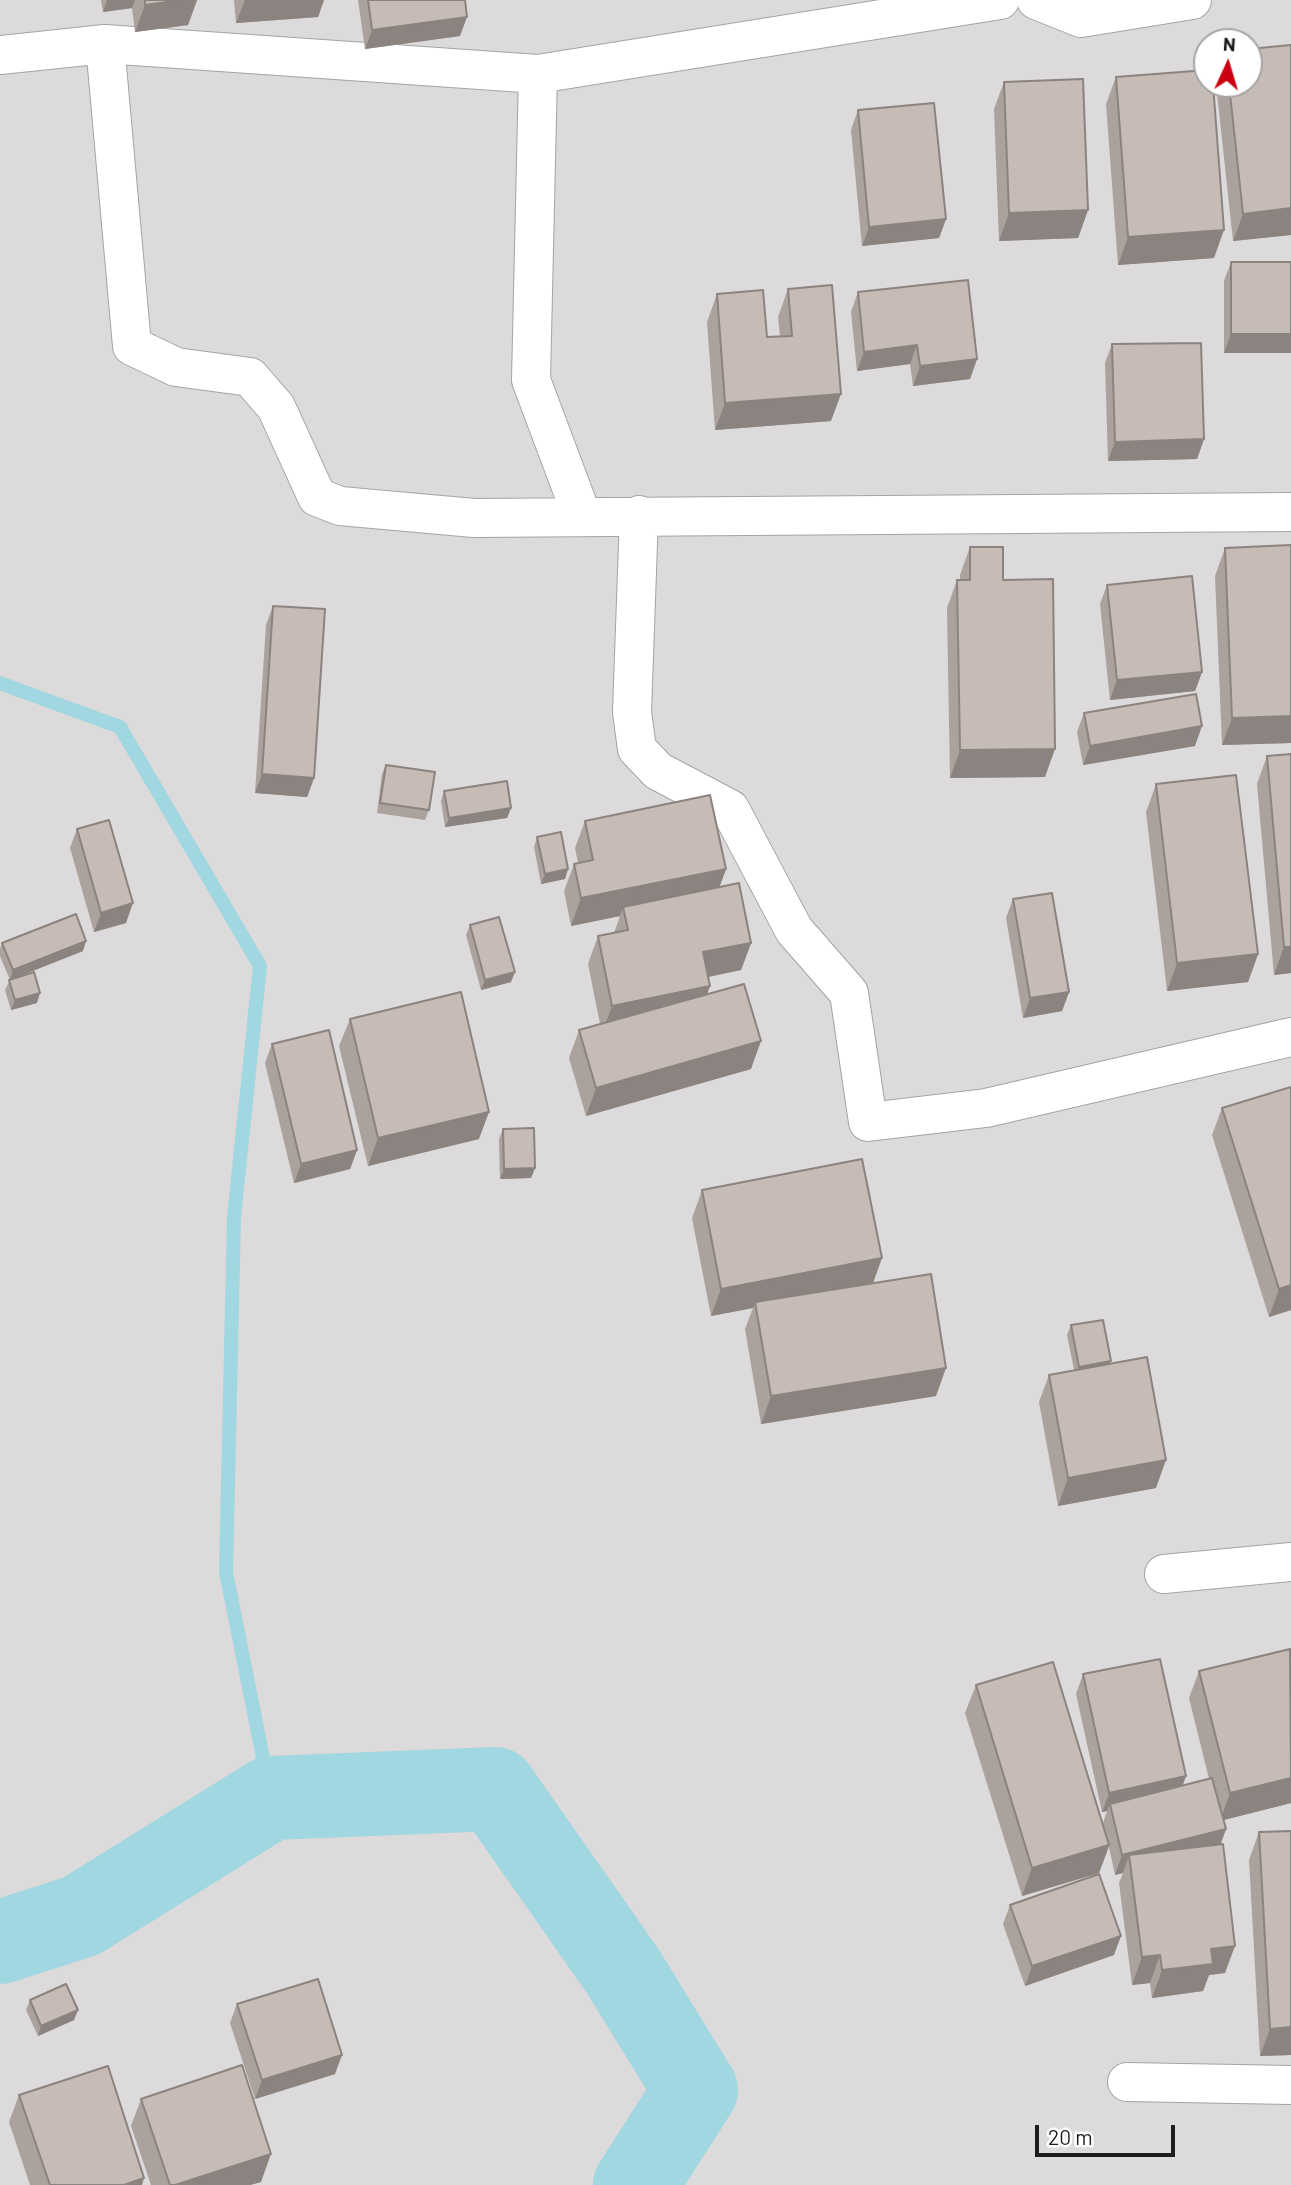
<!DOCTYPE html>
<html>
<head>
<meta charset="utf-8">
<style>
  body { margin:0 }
  #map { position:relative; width:1291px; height:2185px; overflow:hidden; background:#efeae3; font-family:Barlow,sans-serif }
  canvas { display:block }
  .north { position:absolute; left:1193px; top:28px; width:70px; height:70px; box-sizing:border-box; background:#fff; border:2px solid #a5a5a5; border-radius:50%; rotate:4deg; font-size:19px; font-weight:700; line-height:28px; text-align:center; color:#1d1d1d }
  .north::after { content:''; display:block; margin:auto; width:24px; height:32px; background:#cb0012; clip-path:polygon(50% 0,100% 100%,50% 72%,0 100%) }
  .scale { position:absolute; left:1035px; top:2125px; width:140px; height:32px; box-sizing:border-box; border:4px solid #1d1d1d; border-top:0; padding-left:9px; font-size:21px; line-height:24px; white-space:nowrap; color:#1d1d1d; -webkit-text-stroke:5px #fff; paint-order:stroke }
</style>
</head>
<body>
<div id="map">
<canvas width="1291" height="2185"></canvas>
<div class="north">N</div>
<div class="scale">20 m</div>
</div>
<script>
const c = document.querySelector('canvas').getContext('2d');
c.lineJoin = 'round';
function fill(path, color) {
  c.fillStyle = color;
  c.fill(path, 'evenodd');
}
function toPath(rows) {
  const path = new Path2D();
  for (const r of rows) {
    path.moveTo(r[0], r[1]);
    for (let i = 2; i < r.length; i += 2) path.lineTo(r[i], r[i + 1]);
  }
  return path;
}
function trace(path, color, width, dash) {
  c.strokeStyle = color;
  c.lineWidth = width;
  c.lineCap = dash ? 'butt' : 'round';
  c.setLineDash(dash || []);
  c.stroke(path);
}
fill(toPath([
  [0,0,1291,0,1291,2185,0,2185],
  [1207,42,1249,42,1249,84,1207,84]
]), '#dcdada');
trace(toPath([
  [0,683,120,727,260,966,234,1217,226,1572,271,1798]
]), '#a0d7e0', 14);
trace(toPath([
  [0,1942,81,1916,271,1798,495,1789,622,1970,696,2090,635,2185]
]), '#a0d7e0', 84);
const minor = toPath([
  [1036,0,1081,18,1192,0],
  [105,44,132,346,176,367,250,377,276,407,317,497,340,506,474,518,1291,512],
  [0,55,105,44,538,74,1000,0],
  [538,74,531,380,582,516],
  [639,515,632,712,637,749,658,771,730,809,794,930,849,993,868,1122,986,1108,1291,1037],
  [1164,1574,1291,1562],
  [1127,2082,1291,2085]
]);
trace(minor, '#a4a4a4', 40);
trace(minor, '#fff', 38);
fill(toPath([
  [101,0,197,0,188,25,135,32,132,8,103,12],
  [234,0,324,0,318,17,236,23],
  [358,0,465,0,460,36,365,49],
  [1116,77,1214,258,1118,265,1106,104],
  [1004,82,1088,210,1078,238,999,241,994,109],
  [1216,84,1249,84,1291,235,1233,241],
  [858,110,946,219,939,238,862,246,851,130],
  [1231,262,1291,262,1291,353,1224,353,1224,281],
  [788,289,831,421,715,430,707,322,717,294,767,337,780,336,778,317],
  [858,292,977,359,970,379,913,386,910,364,857,371,851,312],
  [1112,344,1204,439,1197,459,1108,461,1105,363],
  [970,547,1003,580,1045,777,950,778,947,608,957,580,960,580,960,575],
  [1225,548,1291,743,1222,745,1215,576],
  [1107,585,1202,672,1195,691,1110,700,1100,604],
  [273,606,314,778,307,797,255,793,266,625],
  [1084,713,1195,746,1083,765,1077,732],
  [1291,754,1291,973,1274,975,1257,784,1267,756],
  [386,765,429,810,425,820,377,813,382,774],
  [1156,784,1258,954,1248,982,1167,991,1146,812],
  [444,791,511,808,507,818,445,827,441,801],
  [585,821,726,869,719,887,751,943,741,970,708,977,707,994,751,1069,586,1116,569,1058,579,1030,600,1024,588,964,598,936,614,933,620,916,571,926,564,891,574,864,578,863,575,848],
  [77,829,126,923,94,932,70,848],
  [537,837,568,869,565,879,541,884,534,847],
  [1013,899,1069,992,1062,1011,1023,1018,1006,918],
  [470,925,511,982,481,990,466,935],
  [2,943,83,951,14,978,37,1003,11,1010,5,990,10,980,0,956,0,949],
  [350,1019,479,1139,368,1166,339,1046],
  [272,1044,357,1150,350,1169,294,1183,265,1063],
  [1222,1108,1291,1310,1269,1317,1212,1135],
  [503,1129,535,1168,531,1178,500,1179,499,1139],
  [702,1190,873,1283,936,1396,761,1424,745,1329,753,1308,711,1316,692,1218],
  [1071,1325,1110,1364,1156,1488,1058,1506,1039,1402,1049,1375,1074,1370,1067,1335],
  [1291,1652,1291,1803,1223,1820,1226,1829,1220,1844,1225,1973,1209,1975,1203,1991,1152,1998,1150,1983,1132,1985,1119,1883,1123,1873,1115,1875,1109,1847,1099,1873,1022,1896,965,1713,976,1685,1103,1823,1107,1811,1102,1812,1076,1694,1083,1674,1186,1776,1182,1786,1209,1779,1189,1698,1199,1671],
  [1259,1832,1291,2055,1260,2056,1249,1860],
  [1010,1905,1114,1955,1025,1986,1003,1924],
  [30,2000,74,2020,38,2036,26,2010],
  [237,2004,335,2074,255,2099,230,2023],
  [19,2095,142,2185,30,2185,9,2122],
  [141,2099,261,2182,250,2185,151,2185,131,2126]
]), '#aba19d');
fill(toPath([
  [107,0,135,0,132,8,103,12],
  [182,0,197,0,188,25,135,32,145,5],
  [245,0,324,0,318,17,236,23],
  [467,17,460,36,365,49,372,30],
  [1291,208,1291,235,1233,241,1243,214],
  [1088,210,1078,238,999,241,1009,213],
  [946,219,939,238,862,246,869,227],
  [1224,230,1214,258,1118,265,1128,237],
  [1231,334,1291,334,1291,353,1224,353],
  [917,345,910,364,857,371,864,352],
  [977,359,970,379,913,386,920,366],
  [841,394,831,421,715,430,725,403],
  [1204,439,1197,459,1108,461,1115,442],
  [1202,672,1195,691,1110,700,1117,680],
  [1291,716,1291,743,1222,745,1232,718],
  [1202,726,1195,746,1083,765,1090,746],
  [1055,749,1045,777,950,778,960,750],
  [262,774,314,778,307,797,255,793],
  [511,808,507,818,445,827,449,818],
  [568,869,565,879,541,884,545,874],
  [726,869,716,897,623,907,620,916,571,926,581,898],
  [133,903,126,923,94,932,101,913],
  [86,941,83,951,10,980,13,970],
  [751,943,741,970,693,980,703,952],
  [1284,947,1291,947,1291,973,1274,975],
  [1258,954,1248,982,1167,991,1177,963],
  [515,972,511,982,481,990,485,980],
  [710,986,700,1014,602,1034,612,1006],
  [1069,992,1062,1011,1023,1018,1030,998],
  [40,993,37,1003,11,1010,15,1000],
  [761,1041,751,1069,586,1116,596,1088],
  [489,1112,479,1139,368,1166,378,1138],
  [357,1150,350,1169,294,1183,301,1164],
  [535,1168,531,1178,500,1179,504,1169],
  [882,1258,872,1286,755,1302,753,1308,711,1316,721,1289],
  [1291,1285,1291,1310,1269,1317,1279,1289],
  [1111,1361,1107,1371,1075,1377,1079,1367],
  [946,1368,936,1396,761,1424,771,1396],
  [1166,1460,1156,1488,1058,1506,1068,1478],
  [1186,1776,1179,1796,1110,1804,1107,1811,1102,1812,1109,1793],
  [1291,1778,1291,1803,1220,1821,1230,1793],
  [1226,1829,1219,1849,1129,1855,1123,1873,1115,1875,1122,1855],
  [1109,1845,1099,1873,1022,1896,1032,1868],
  [1121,1936,1114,1955,1025,1986,1032,1966],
  [1235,1946,1225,1973,1209,1975,1203,1991,1152,1998,1162,1970,1211,1949],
  [1160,1955,1150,1983,1132,1985,1142,1957],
  [78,2010,74,2020,38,2036,41,2026],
  [1291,2027,1291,2055,1260,2056,1270,2029],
  [342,2055,335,2074,255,2099,262,2080],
  [271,2154,261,2182,250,2185,175,2185],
  [144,2178,142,2185,124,2185]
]), '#8b837f');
const building = toPath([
  [145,0,182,0,145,5,145,0],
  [368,0,465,0,467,17,372,30,368,0],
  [1291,45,1291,208,1243,214,1229,84,1249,84,1249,49,1291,45],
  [1207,70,1207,84,1213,84,1224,230,1128,237,1116,77,1207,70],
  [1083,79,1088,210,1009,213,1004,82,1083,79],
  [934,103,946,219,869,227,858,110,934,103],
  [1231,262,1291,262,1291,334,1231,334,1231,262],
  [968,280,977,359,920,366,917,345,864,352,858,292,968,280],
  [832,285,841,394,725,403,717,294,763,290,767,337,792,336,788,289,832,285],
  [1201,343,1204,439,1115,442,1112,344,1201,343],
  [1291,545,1291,716,1232,718,1225,548,1291,545],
  [970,547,1003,547,1003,580,1053,579,1055,749,960,750,957,580,970,580,970,547],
  [1192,576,1202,672,1117,680,1107,585,1192,576],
  [273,606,325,609,314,778,262,774,273,606],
  [1196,694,1202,726,1090,746,1084,713,1196,694],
  [1291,754,1291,947,1284,947,1267,756,1291,754],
  [386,765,435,772,429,810,380,803,386,765],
  [1236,775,1258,954,1177,963,1156,784,1236,775],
  [507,781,511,808,449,818,444,791,507,781],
  [710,795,726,869,581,898,574,864,593,860,585,821,710,795],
  [109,820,133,903,101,913,77,829,109,820],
  [561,832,568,869,545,874,537,837,561,832],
  [739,883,751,943,703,952,710,986,612,1006,598,936,628,930,623,907,739,883],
  [1052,893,1069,992,1030,998,1013,899,1052,893],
  [76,914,86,941,13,970,2,943,76,914],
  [499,917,515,972,485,980,470,925,499,917],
  [34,972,40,993,15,1000,9,980,34,972],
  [744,984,761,1041,596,1088,579,1030,744,984],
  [461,992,489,1112,378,1138,350,1019,461,992],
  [329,1030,357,1150,301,1164,272,1044,329,1030],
  [1291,1087,1291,1285,1279,1289,1222,1108,1291,1087],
  [534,1128,535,1168,504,1169,503,1129,534,1128],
  [862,1159,882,1258,721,1289,702,1190,862,1159],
  [931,1274,946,1368,771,1396,755,1302,931,1274],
  [1103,1320,1111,1361,1079,1367,1071,1325,1103,1320],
  [1147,1357,1166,1460,1068,1478,1049,1375,1147,1357],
  [1290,1649,1291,1778,1230,1793,1199,1671,1290,1649],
  [1160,1659,1186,1776,1109,1793,1083,1674,1160,1659],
  [1053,1662,1109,1845,1032,1868,976,1685,1053,1662],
  [1212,1778,1226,1829,1122,1855,1110,1804,1212,1778],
  [1291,1831,1291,2027,1270,2029,1259,1832,1291,1831],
  [1223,1844,1235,1946,1211,1949,1213,1964,1162,1970,1160,1955,1142,1957,1129,1855,1223,1844],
  [1099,1874,1121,1936,1032,1966,1010,1905,1099,1874],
  [318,1979,342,2055,262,2080,237,2004,318,1979],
  [66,1984,78,2010,41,2026,30,2000,66,1984],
  [242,2065,271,2154,175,2185,170,2185,141,2099,242,2065],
  [108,2066,144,2178,124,2185,50,2185,19,2095,108,2066]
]);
fill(building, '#c7bbb6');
trace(building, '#8b837f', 2);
</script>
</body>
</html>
